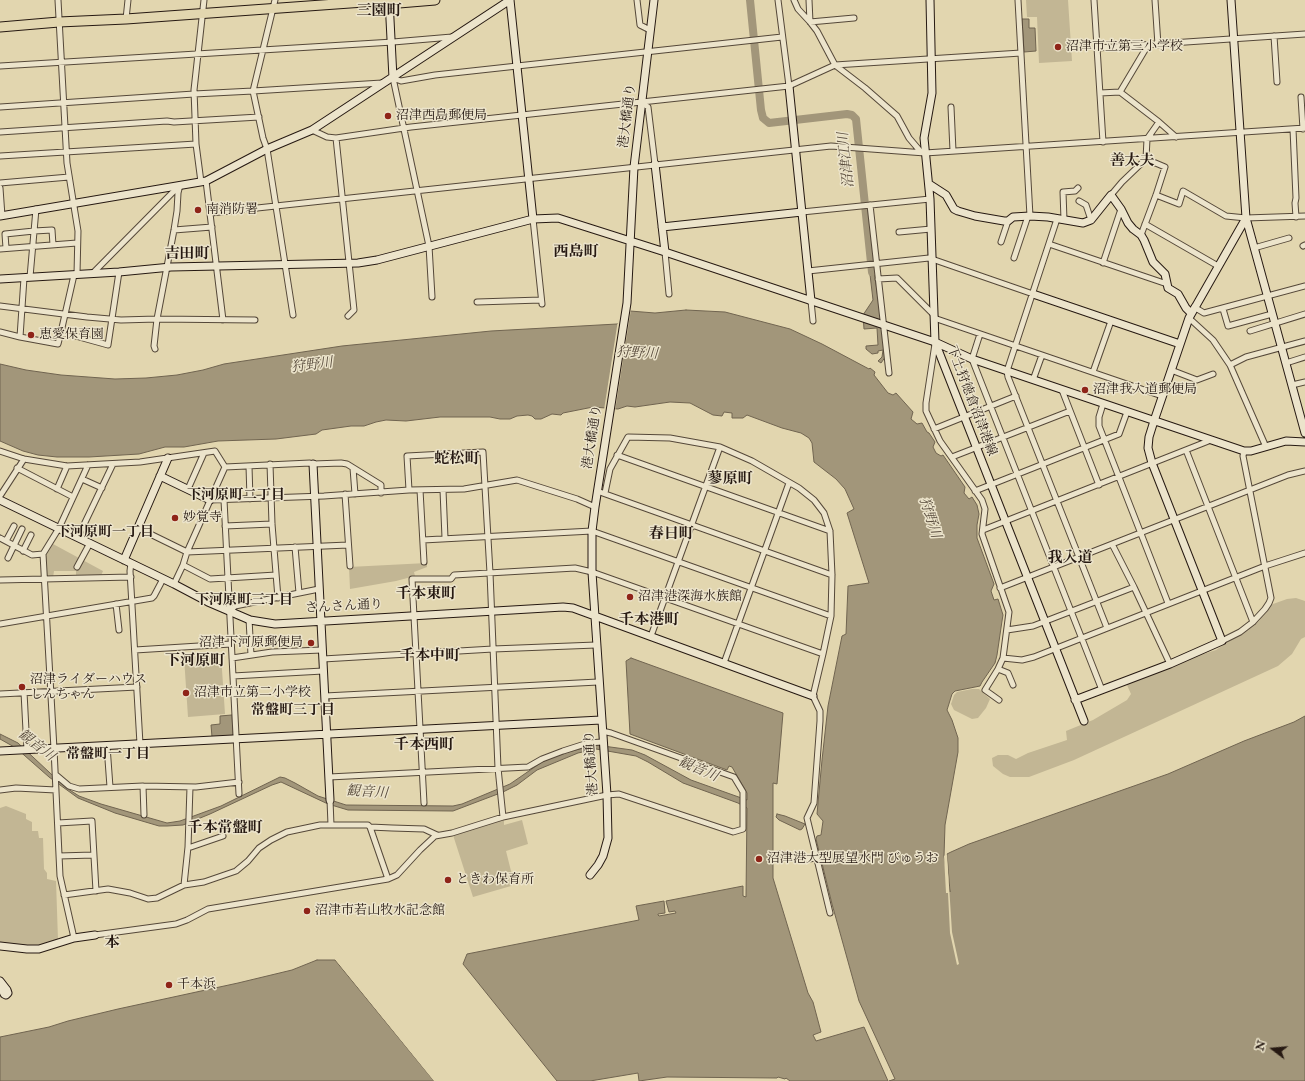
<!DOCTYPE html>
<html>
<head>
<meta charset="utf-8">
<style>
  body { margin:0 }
  #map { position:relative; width:1305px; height:1081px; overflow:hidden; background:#e2d6af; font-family:"IM FELL Double Pica",serif }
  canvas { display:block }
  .north { position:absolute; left:1253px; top:1029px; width:40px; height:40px; -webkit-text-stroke:3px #ece4cb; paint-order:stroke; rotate:286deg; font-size:11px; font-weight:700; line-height:16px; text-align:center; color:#261912 }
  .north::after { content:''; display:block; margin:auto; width:14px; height:18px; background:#261912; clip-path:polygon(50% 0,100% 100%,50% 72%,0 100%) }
</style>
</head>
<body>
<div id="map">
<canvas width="1305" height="1081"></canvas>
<div class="north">N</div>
</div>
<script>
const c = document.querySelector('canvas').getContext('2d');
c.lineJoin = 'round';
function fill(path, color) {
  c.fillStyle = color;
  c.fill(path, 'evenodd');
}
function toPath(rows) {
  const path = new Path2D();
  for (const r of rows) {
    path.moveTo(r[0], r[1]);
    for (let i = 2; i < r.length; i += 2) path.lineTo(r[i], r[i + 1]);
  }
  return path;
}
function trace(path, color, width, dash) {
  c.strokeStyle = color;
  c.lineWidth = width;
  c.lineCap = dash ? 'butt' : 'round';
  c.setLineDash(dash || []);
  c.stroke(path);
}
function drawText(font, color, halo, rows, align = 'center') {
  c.font = font + ' "IM FELL Double Pica","Noto Serif JP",serif';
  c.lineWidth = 3;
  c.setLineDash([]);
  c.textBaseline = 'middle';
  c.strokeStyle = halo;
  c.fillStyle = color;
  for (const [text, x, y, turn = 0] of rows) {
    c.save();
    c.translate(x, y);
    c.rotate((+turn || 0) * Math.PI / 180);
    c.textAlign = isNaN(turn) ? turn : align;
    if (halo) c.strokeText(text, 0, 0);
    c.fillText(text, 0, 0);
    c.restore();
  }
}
fill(toPath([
  [1026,0,1068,0,1072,61,1039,63,1037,17,1027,17],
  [53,544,103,571,100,578,76,577,76,571,54,571,53,578,46,579,45,558],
  [427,563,427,567,414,572,415,576,396,581,350,589,349,567],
  [1296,598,1305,601,1305,637,1301,639,1292,654,1278,666,1074,760,1029,777,1010,777,1003,774,993,766,992,758,998,755,1008,755,1016,759,1028,753,1067,740,1066,731,1093,720,1127,700,1131,694,1127,685,1129,682,1178,662,1216,650,1259,621,1268,607,1273,604,1287,599],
  [221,655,225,714,188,717,184,657],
  [972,689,979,689,990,699,986,708,978,718,972,719,954,710,951,704,954,695,957,692],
  [6,806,26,814,26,819,32,822,32,831,38,831,39,838,43,838,44,869,47,873,47,879,56,881,58,940,44,946,30,946,0,942,0,808],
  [504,819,504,825,522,820,528,844,506,851,514,883,511,886,473,897,453,835]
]), '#c2b694');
const water = toPath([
  [1022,19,1029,19,1029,28,1035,28,1036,51,1024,52,1022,19],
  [873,262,886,356,881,363,878,361,882,357,883,350,878,351,878,353,872,354,866,349,866,346,878,345,877,328,864,329,863,315,873,300,869,266,873,262],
  [686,310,725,312,790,329,822,344,869,369,870,368,875,372,874,375,888,393,893,395,896,393,913,412,911,419,917,424,922,423,927,432,929,433,935,442,933,447,936,453,941,456,943,455,965,487,964,493,969,499,972,497,977,505,979,514,977,525,977,538,994,584,991,591,994,600,998,599,1003,615,1002,621,997,655,995,663,982,682,980,686,955,691,952,694,947,710,952,720,958,738,958,752,945,825,944,856,950,892,947,854,951,852,969,844,1168,774,1244,741,1294,722,1305,716,1305,1081,889,1081,895,1079,859,1001,832,904,816,839,817,836,821,835,823,821,817,814,822,760,828,706,842,636,846,634,848,586,869,583,847,513,854,509,845,489,836,479,814,462,812,443,809,438,801,433,782,428,747,415,743,418,732,418,732,413,724,412,722,416,713,415,690,403,670,402,635,407,627,406,618,409,593,407,563,413,561,415,552,414,541,419,535,419,532,416,528,415,517,416,510,419,500,419,490,417,440,417,406,421,386,420,376,422,364,426,351,426,322,430,316,434,276,439,218,441,184,447,165,447,139,454,89,457,57,457,38,455,23,451,0,441,0,364,26,370,61,375,115,379,146,378,177,375,203,370,224,364,342,346,491,331,617,324,630,311,655,313,686,310],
  [631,658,783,713,777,784,773,783,773,878,808,993,813,1002,821,1032,813,1035,816,1041,864,1027,888,1081,790,1081,786,1078,785,1079,778,1077,777,1078,667,1077,639,1081,638,1073,590,1081,557,1081,463,964,467,954,639,920,636,906,664,901,665,913,658,914,658,915,659,916,676,913,675,911,669,912,666,901,743,886,743,896,746,897,747,808,738,803,683,783,648,762,636,756,596,749,578,753,537,770,517,785,503,792,453,811,348,810,328,804,281,782,272,785,210,814,183,825,167,826,159,826,115,813,78,798,49,777,16,748,0,739,0,734,18,743,65,787,79,796,101,804,167,823,180,821,221,806,280,777,285,778,295,783,318,796,346,805,453,806,462,804,510,784,542,762,560,754,596,745,632,750,645,755,691,780,747,800,747,793,732,767,729,766,727,770,630,734,626,661,631,658],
  [232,715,233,734,232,736,212,737,211,725,220,724,220,716,232,715],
  [777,814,785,816,805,824,802,829,800,830,779,820,776,817,777,814],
  [317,960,335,960,434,1081,0,1081,0,1037,49,1027,68,1021,118,1009,238,983,292,970,317,960]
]);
fill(water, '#a2967a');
trace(water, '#706450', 1);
fill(toPath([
  [629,309,631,309,615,411,604,410,618,320],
  [947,854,952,932,959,964,957,965,950,933,948,893,946,893,944,856],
  [334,958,337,959,436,1081,434,1081]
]), '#e2d6af');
trace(toPath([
  [750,0,761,110,763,118,769,123,847,114,852,115,856,119,872,272]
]), '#a2967a', 8);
const street = toPath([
  [58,0,67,163,78,231,77,274],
  [275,0,253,91,263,138,267,149,293,315],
  [637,0,640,25,650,30],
  [778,0,789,86],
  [794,0,798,9,810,22,817,31,835,65,865,88,897,116,909,138,921,152],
  [809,0,810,22,854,18],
  [1018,0,1030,216],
  [1094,0,1103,142],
  [1155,0,1158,45],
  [126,19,128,0],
  [1274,36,1277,82],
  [1097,48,1305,34],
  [0,66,393,42,452,37],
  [393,78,401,81,435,75,782,37],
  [393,78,429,246,432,297],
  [1120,92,1148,45],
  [1100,93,1120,92,1159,122,1176,137],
  [1301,97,1303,129],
  [641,102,648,107,655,164],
  [0,107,194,94,253,91,382,83],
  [951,107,953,151],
  [1293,129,1296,198,1295,203,1296,217],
  [312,130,327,137,336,138,411,127,789,86,835,65,1021,53],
  [0,132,167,121,174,122,259,117],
  [336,138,354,310,348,316],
  [0,156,196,144],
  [206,181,223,320],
  [201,182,196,144,194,90,204,0],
  [0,183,69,177],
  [0,188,2,216],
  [1111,195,1122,182,1146,159,1147,139,1159,122],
  [1156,195,1179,204,1183,191,1226,216,1246,218,1305,216],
  [1079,201,1086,205,1091,220],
  [870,205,889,373],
  [802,212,930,199],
  [211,213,831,146,925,153,1305,128],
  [533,219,542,304],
  [1057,219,1007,371,1008,377,1107,628],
  [1064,220,1063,192,1075,191,1078,188],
  [1145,224,1218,266],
  [174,230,212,227],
  [899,232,931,229],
  [1141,235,1156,195,1165,167,1146,159],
  [1001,242,1008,221],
  [1049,244,1167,284],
  [1303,246,1305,245],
  [6,248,5,234,34,231,52,230,53,245],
  [1254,248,1289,238],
  [0,249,77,243],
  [665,252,669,294],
  [1014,258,1028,216],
  [1103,263,1121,209],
  [808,271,929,258,1033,294],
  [92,274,179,186],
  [30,277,36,209],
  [878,279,897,278,934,315],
  [811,301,813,321],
  [477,302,541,300],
  [0,306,87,317,121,320,157,319,255,320],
  [1194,307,1204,313,1305,286],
  [1223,309,1228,326,1272,314],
  [934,318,1162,396],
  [1189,318,1213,340,1230,365,1266,447],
  [1250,331,1305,314],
  [0,332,20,337,58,344,61,332,108,345,119,272],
  [61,332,74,275],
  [980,334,972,359,1102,690],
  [20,337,24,278],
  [935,344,926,403,926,411,940,441,982,500,985,509,982,534,1009,612,1003,658,998,669,985,690,999,700],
  [155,349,154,346,157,319,174,230,177,211,178,193,180,185],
  [1286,363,1305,357],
  [1230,365,1246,357,1305,341],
  [1171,370,1197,380,1213,374],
  [1093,372,1111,321],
  [1033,380,1042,355],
  [1292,385,1305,382],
  [1062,390,1099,485],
  [1103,404,1099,417,1099,426,1168,603],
  [934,429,1016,396],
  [1186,450,1253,622],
  [0,451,24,459,67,466,140,462,215,451,225,467],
  [617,455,830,531],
  [952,457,1070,411],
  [270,464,272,524,278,598],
  [249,466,250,499],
  [225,467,310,463,313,464,341,463,347,464,381,485,381,493],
  [17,468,73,497],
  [353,468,355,494],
  [82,479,102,488],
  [57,489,67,466],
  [188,489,204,453],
  [409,490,407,456,483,452,490,573,498,768,503,817],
  [420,490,424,562],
  [443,490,445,538],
  [597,491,832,575],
  [975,491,1119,434,1127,412],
  [605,493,610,469,628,437,670,438,720,447,752,461,799,488,814,500,824,513,830,531,832,575,831,616,823,654,813,696,820,711,820,721,814,803,807,818,830,913],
  [345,494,350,566],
  [0,496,24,459],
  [210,500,324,496,409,490,464,489,517,480,577,499,595,507],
  [224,500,239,794],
  [225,526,272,524],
  [138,528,187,552,348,545],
  [983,530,1211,440],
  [78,537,113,464],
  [0,538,32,555,43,554],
  [423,540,592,531,831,616],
  [6,541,14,526],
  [1112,544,1134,587,1170,664],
  [295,547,299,593],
  [23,551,31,535],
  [8,558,22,529],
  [131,563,130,571,140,744],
  [183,565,210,579,276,575],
  [77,567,90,543],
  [0,580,131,577],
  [174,584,183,565,187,552,225,467],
  [1000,588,1288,475,1305,471],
  [116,604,119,630],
  [230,612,235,606,319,589],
  [249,619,251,655],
  [0,624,152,598,154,596,163,579],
  [1007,630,1033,626,1134,587],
  [651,636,720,447],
  [1222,641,1240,632,1253,622,1265,609,1269,603,1271,598,1243,456,1244,451],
  [135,650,231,644],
  [232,658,272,652,322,650],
  [1003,658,1022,660,1034,657,1265,566,1305,553],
  [323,659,493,649,596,645],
  [724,663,789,483],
  [998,669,1008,673,1013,685],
  [233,676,323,671],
  [24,692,27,750],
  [0,694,137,687],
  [325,696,598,682],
  [107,746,110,787],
  [56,775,69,786,79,789,143,786,196,787,239,782],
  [329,777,528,767,542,759,563,751,588,743,602,742],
  [143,786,144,815],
  [0,790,16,788,56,790],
  [330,800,331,825],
  [424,803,412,579,451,579,454,575,575,568,592,572,823,654],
  [58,823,92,821,96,891],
  [370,827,388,879],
  [188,847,191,847,223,836],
  [779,854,809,859,816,858],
  [59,856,93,855],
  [184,885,188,847,190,787],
  [64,895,108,889,130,893,148,899,157,898,184,885,204,882,236,871,248,861,259,848,271,840,287,832,320,825,368,825,370,827,392,828,424,829,437,835],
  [95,935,176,924,187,920,208,909,388,879,397,875,420,850,435,836,452,833,503,817,607,795,619,794,733,832,743,829,743,792,734,777,611,733,602,731],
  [74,938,60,876,54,749,43,554,59,528,88,465]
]);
const secondary = toPath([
  [389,0,393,78],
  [510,0,533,219],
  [930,0,932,93,924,138,930,199,935,342,1084,721],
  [1231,0,1246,218,1305,433],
  [789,86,811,301],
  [655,164,665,252],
  [929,184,946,195,954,209,958,211,975,216,1004,221,1008,221,1013,217,1030,216,1048,217,1083,223,1091,220,1111,195,1121,209,1128,223,1133,229,1141,235,1144,240,1153,262,1165,274,1168,288,1178,294,1186,308,1191,313],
  [0,216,206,181,267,149,312,130,510,0],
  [662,227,802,212],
  [0,279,119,272,171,267,358,263,377,260,533,219,558,218,665,252,935,342,972,359,1244,451,1251,451,1286,441,1305,442],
  [1033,294,1180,344],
  [313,464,330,800],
  [160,476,210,500],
  [0,500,174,584,208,602,250,620,275,624,563,607,573,608,813,696],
  [124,560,168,458],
  [1075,700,1170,664,1222,641,1152,463,1148,448,1149,437,1154,421,1189,318,1246,218],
  [0,751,601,720],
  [590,875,598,865,603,856,608,838,607,795,592,572,592,531,595,507,627,303,634,167,654,0],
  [0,946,27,949,39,949,74,938,95,935],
  [0,981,7,990,8,993,6,995,4,994,0,984]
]);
const highway = toPath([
  [389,1,399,3,435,0],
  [0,27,59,22,126,19,392,0]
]);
trace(street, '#554839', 7);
trace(secondary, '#261912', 9);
trace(highway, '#261912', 11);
trace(street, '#ece4cb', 5);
trace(secondary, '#ece4cb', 7);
trace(highway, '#e2d6af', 9);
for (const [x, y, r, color] of [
  [1058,47,4,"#8f2418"],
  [388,116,4,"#8f2418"],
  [198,210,4,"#8f2418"],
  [31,335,4,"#8f2418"],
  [1085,390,4,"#8f2418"],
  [175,518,4,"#8f2418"],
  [630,597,4,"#8f2418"],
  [311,643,4,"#8f2418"],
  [22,687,4,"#8f2418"],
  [186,693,4,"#8f2418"],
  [759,859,4,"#8f2418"],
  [448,880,4,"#8f2418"],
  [307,911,4,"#8f2418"],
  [169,985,4,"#8f2418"]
]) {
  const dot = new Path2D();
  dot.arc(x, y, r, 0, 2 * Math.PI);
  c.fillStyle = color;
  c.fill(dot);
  trace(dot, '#ece4cb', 1.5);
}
drawText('13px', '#261912', '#ece4cb', [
  ["沼津市立第三小学校",1066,47],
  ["沼津西島郵便局",396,116],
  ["南消防署",206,210],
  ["恵愛保育園",39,335],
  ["沼津我入道郵便局",1093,390],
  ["妙覚寺",183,518],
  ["沼津港深海水族館",638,597],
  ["沼津下河原郵便局",303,643,"right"],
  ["沼津ライダーハウス",30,680],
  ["しんちゃん",30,695],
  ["沼津市立第二小学校",194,693],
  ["沼津港大型展望水門 びゅうお",767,859],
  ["ときわ保育所",456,880],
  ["沼津市若山牧水記念館",315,911],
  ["千本浜",177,985]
], 'left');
drawText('13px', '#261912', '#ece4cb', [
  ["港大橋通り",628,116,-83],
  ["下土狩徳倉沼津港線",971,401,69],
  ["港大橋通り",593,437,-81],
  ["さんさん通り",344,607,-3],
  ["港大橋通り",592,763,-94]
]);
drawText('italic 14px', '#584b3c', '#ece4cb', [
  ["沼津江川",847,160,-96],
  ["狩野川",637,354,3],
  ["狩野川",312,366,-7],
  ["狩野川",929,518,72],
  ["観音川",36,746,38],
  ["観音川",698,770,23],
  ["観音川",367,793,4]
]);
drawText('bold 14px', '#261912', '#ece4cb', [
  ["下河原町二丁目",236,496],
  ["下河原町一丁目",105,533],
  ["下河原町三丁目",244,601],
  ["常盤町三丁目",293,711],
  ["常盤町一丁目",108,755]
]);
drawText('bold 15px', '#261912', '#ece4cb', [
  ["三園町",379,12],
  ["善太夫",1132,162],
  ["西島町",576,253],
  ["吉田町",187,255],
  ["蛇松町",457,460],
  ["蓼原町",730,480],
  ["春日町",671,535],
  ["我入道",1070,559],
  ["千本東町",426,595],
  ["千本港町",649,621],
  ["千本中町",430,657],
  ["下河原町",195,662],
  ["千本西町",424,746],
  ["千本常盤町",225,829],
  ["本",112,944]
]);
</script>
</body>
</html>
